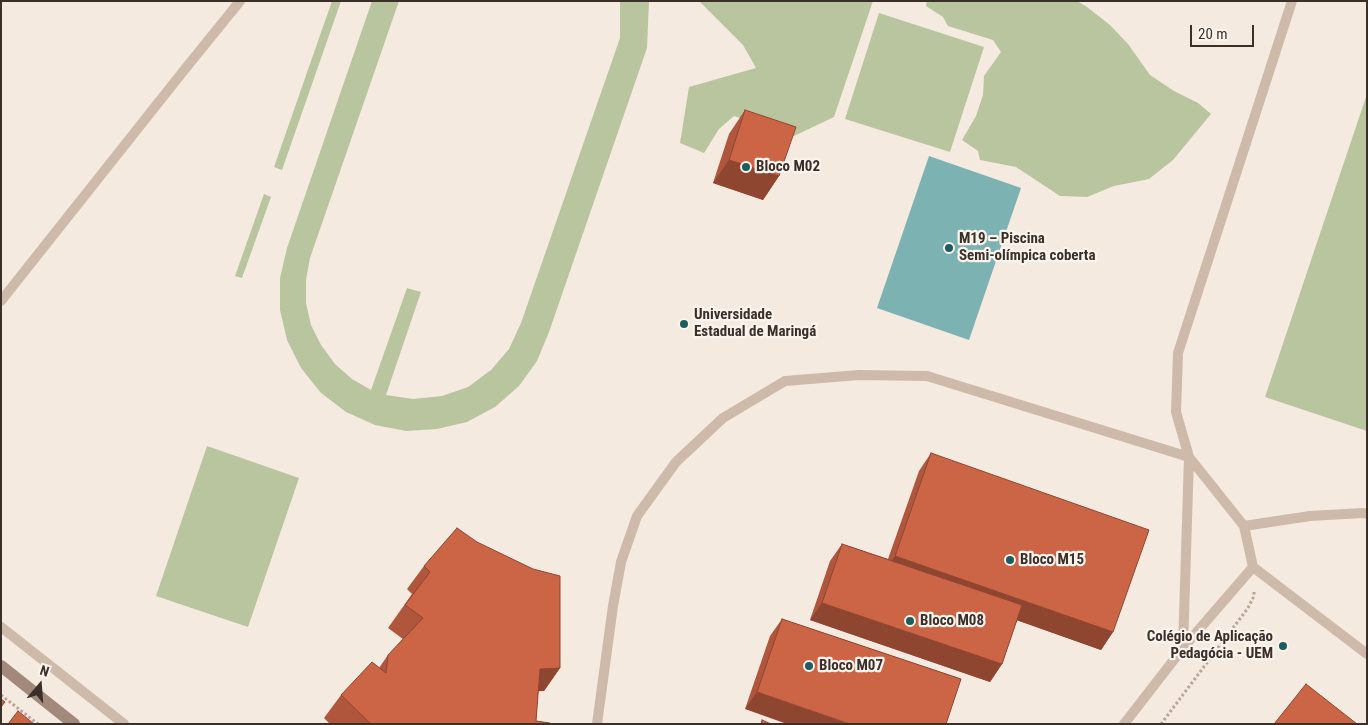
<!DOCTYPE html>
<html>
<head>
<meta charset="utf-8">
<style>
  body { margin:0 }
  #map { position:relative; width:1368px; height:725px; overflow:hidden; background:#f4eae0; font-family:"Roboto Condensed",sans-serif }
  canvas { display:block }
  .frame { position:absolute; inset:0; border:2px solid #3b2f2a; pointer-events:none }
  .north { position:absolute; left:15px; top:660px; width:50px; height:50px; -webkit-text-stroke:4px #fbf4ed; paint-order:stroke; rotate:18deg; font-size:14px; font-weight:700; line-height:20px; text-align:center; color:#3b2f2a }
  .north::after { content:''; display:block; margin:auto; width:18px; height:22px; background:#3b2f2a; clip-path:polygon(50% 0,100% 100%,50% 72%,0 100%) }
  .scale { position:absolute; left:1190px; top:25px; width:64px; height:22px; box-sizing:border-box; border:2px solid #3b2f2a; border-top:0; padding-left:6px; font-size:15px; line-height:18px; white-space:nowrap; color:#3b2f2a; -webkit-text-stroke:4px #fbf4ed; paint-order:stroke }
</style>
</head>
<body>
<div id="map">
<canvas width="1368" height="725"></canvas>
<div class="frame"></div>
<div class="north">N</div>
<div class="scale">20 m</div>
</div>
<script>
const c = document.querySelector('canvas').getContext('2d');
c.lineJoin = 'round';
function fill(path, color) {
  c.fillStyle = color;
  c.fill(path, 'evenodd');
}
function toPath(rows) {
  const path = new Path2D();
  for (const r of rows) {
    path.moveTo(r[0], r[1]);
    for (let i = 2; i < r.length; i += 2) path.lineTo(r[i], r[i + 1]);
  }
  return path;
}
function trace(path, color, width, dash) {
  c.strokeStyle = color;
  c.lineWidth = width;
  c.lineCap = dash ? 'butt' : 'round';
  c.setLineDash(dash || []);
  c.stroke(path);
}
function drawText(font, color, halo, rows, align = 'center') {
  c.font = font + ' "Roboto Condensed",sans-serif';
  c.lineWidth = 4.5;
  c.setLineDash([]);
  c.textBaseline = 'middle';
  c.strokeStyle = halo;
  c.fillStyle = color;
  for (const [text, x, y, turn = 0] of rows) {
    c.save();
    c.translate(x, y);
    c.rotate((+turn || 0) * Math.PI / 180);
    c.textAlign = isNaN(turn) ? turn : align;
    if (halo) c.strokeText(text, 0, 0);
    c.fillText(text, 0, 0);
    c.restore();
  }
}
fill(toPath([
  [332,1,341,1,282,170,274,167],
  [372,1,399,1,310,258,306,280,306,303,311,325,321,345,335,364,352,379,371,390,407,288,421,292,386,395,413,399,442,396,468,387,491,370,509,349,521,323,620,38,620,1,649,1,647,48,549,332,537,361,519,386,495,407,467,422,437,429,406,431,375,425,346,412,321,393,301,368,287,340,280,310,280,278,287,248],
  [699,1,873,1,834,117,794,136,734,116,719,129,704,153,680,143,689,87,756,68,743,45],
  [927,1,1077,1,1087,7,1110,25,1128,44,1150,75,1174,91,1198,103,1211,114,1173,160,1149,179,1114,186,1087,197,1060,196,1016,167,980,160,978,151,962,140,976,116,983,95,984,76,1001,52,993,40,948,26,943,17,926,6],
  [879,13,984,47,950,152,845,119],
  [1367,94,1367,431,1265,397],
  [264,194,271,197,242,278,235,276],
  [207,446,299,478,248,627,156,596]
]), '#b9c59e');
fill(toPath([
  [929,156,1021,188,969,340,877,308]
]), '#7db2b3');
trace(toPath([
  [1,695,38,724],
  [1161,724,1248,608,1254,596,1254,590]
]), '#baa494', 3, [2.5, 2.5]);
trace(toPath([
  [1,301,181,74,240,1],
  [1244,526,1310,516,1363,513,1367,514],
  [1,627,124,724],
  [1183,648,1189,457,1176,412,1178,353,1292,1],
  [597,724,613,606,621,562,637,516,676,462,723,418,785,381,859,375,927,376,1189,457,1244,526,1253,567,1367,654],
  [1124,724,1183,648,1253,567]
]), '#cebaaa', 10);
trace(toPath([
  [1,666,74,724]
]), '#a2897b', 12);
fill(toPath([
  [745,110,779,176,763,200,713,183,729,134],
  [931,453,1113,632,1101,650,1017,620,1002,664,990,682,810,620,830,561,842,544,888,559,919,471],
  [424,566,560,668,544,691,538,691,536,721,550,724,330,724,324,718,341,695,379,668,388,655,403,639,388,628,412,594,407,589],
  [782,619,961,679,745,709,770,636]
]), '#af563c');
fill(toPath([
  [729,160,779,176,763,200,713,183],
  [895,556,1113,632,1101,650,883,573],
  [822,603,1002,664,990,682,810,620],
  [560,668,544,691,523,692,540,669],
  [757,692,850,724,787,724,745,709]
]), '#8f4631');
const building = toPath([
  [745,110,796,127,779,176,729,160,745,110],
  [931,453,1149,530,1113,632,895,556,931,453],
  [457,528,477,542,533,569,560,576,560,668,540,669,536,721,550,723,550,724,371,724,341,695,372,662,386,673,388,655,423,618,405,605,430,572,424,566,457,528],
  [842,544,1022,605,1002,664,822,603,842,544],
  [782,619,961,679,946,724,850,724,757,692,782,619],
  [1306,684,1357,724,1274,724,1306,684],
  [1,699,5,702,1,707,1,699],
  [18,711,34,724,8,724,18,711],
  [762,720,771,724,761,724,762,720]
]);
fill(building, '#cc6446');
trace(building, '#8f4631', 1);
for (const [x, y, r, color] of [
  [746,167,5,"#1d5c5f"],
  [949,248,5,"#1d5c5f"],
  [684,324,5,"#1d5c5f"],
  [1010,560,5,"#1d5c5f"],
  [910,621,5,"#1d5c5f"],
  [1283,646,5,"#1d5c5f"],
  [809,666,5,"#1d5c5f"]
]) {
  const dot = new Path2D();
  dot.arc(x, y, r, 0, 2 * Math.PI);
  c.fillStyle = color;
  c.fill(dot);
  trace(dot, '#fbf4ed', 2);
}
drawText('bold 15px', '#3b2f2a', '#fbf4ed', [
  ["Bloco M02",756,167],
  ["M19 – Piscina",959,239],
  ["Semi-olímpica coberta",959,256],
  ["Universidade",694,315],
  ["Estadual de Maringá",694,332],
  ["Bloco M15",1020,560],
  ["Bloco M08",920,621],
  ["Colégio de Aplicação",1273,637,"right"],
  ["Pedagócia - UEM",1273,654,"right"],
  ["Bloco M07",819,666]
], 'left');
</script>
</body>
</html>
